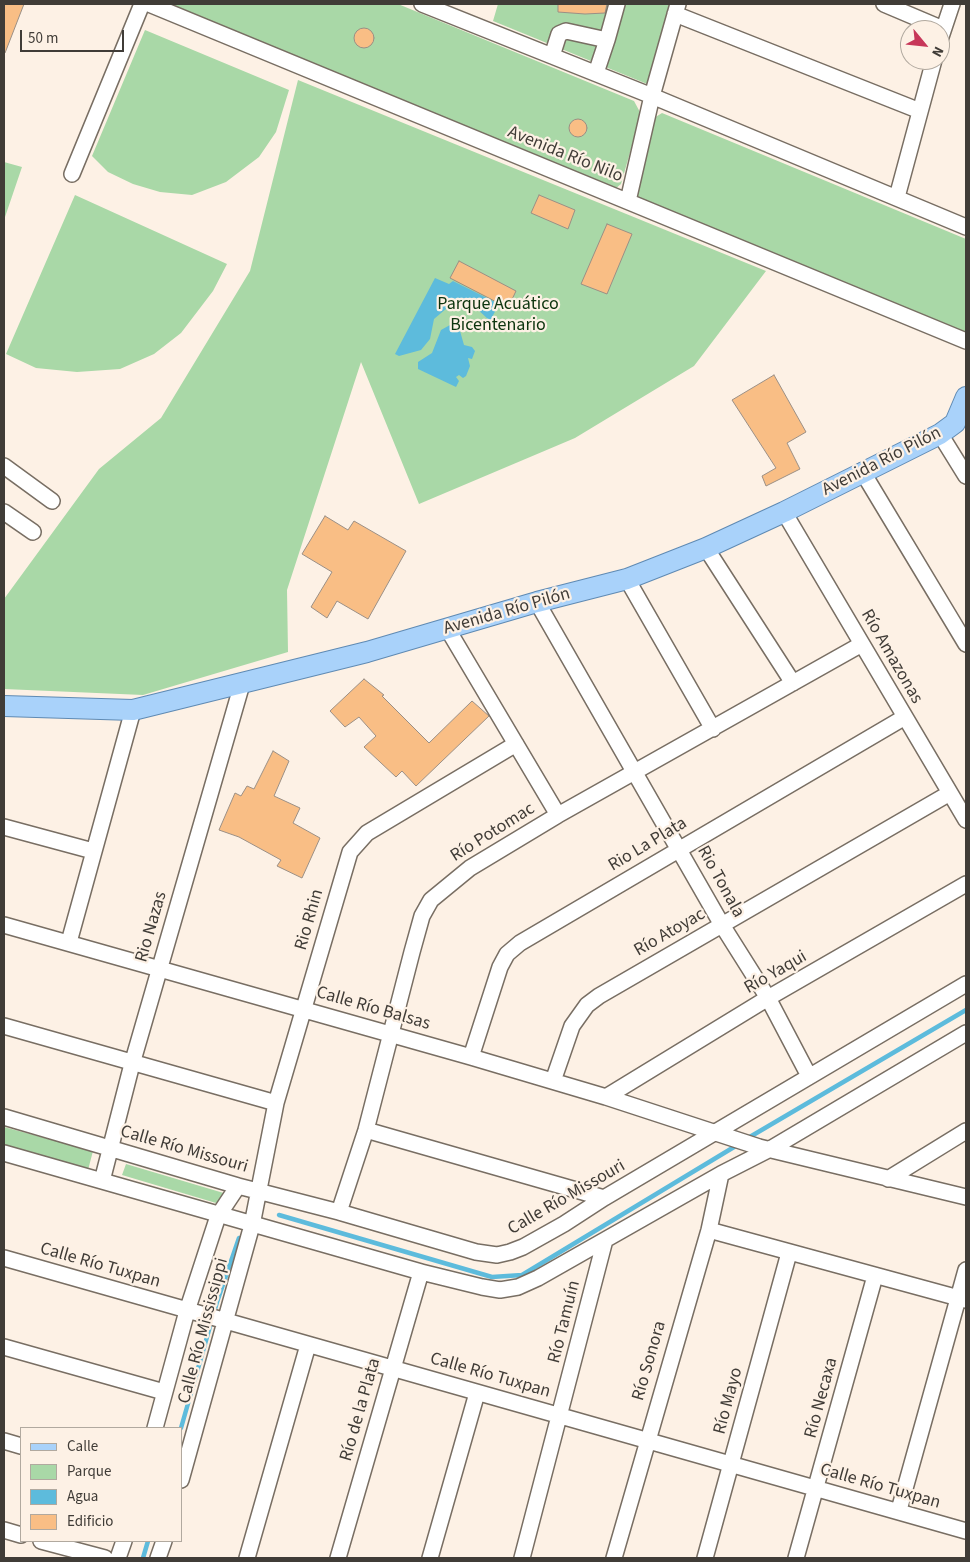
<!DOCTYPE html>
<html>
<head>
<meta charset="utf-8">
<style>
  body { margin:0 }
  #map { position:relative; width:970px; height:1562px; overflow:hidden; background:#fdf1e5; font-family:"Source Sans 3",sans-serif }
  canvas { display:block }
  .frame { position:absolute; inset:0; border:5px solid #403c37; pointer-events:none }
  .legend { position:absolute; left:20px; top:1427px; width:162px; height:115px; box-sizing:border-box; background:#fdf1e5; border:1px solid #b1a99f; margin:0; padding:6px 9px; list-style:none; font-size:15px; color:#403c37 }
  .legend li { display:flex; align-items:center; gap:10px; height:25px }
  .legend b { width:25px; border:1px solid #b1a99f }
  .north { position:absolute; left:900px; top:20px; width:50px; height:50px; box-sizing:border-box; background:#fdf1e5; border:1px solid #b1a99f; border-radius:50%; rotate:118deg; font-size:14px; font-weight:700; line-height:20px; text-align:center; color:#403c37 }
  .north::after { content:''; display:block; margin:auto; width:18px; height:22px; background:#c73759; clip-path:polygon(50% 0,100% 100%,50% 72%,0 100%) }
  .scale { position:absolute; left:20px; top:30px; width:104px; height:22px; box-sizing:border-box; border:2px solid #403c37; border-top:0; padding-left:6px; font-size:15px; line-height:18px; white-space:nowrap; color:#403c37; -webkit-text-stroke:4px #fdf1e5; paint-order:stroke }
</style>
</head>
<body>
<div id="map">
<canvas width="970" height="1562"></canvas>
<div class="frame"></div>
<ul class="legend">
<li><b style="height:6px;background:#a9d2fa"></b>Calle</li>
<li><b style="height:14px;background:#a9d8a7"></b>Parque</li>
<li><b style="height:14px;background:#5dbbdc"></b>Agua</li>
<li><b style="height:14px;background:#f9be85"></b>Edificio</li>
</ul>
<div class="north">N</div>
<div class="scale">50 m</div>
</div>
<script>
const c = document.querySelector('canvas').getContext('2d');
c.lineJoin = 'round';
function fill(path, color) {
  c.fillStyle = color;
  c.fill(path, 'evenodd');
}
function toPath(rows) {
  const path = new Path2D();
  for (const r of rows) {
    if (r.length === 3) {
      path.moveTo(r[0] + r[2], r[1]);
      path.arc(r[0], r[1], r[2], 0, 2 * Math.PI);
      continue;
    }
    path.moveTo(r[0], r[1]);
    for (let i = 2; i < r.length; i += 2) path.lineTo(r[i], r[i + 1]);
  }
  return path;
}
function trace(path, color, width, dash) {
  c.strokeStyle = color;
  c.lineWidth = width;
  c.lineCap = dash ? 'butt' : 'round';
  c.setLineDash(dash || []);
  c.stroke(path);
}
function drawText(font, color, halo, rows, align = 'center') {
  c.font = font + ' "Source Sans 3",sans-serif';
  c.lineWidth = 4.5;
  c.setLineDash([]);
  c.textBaseline = 'middle';
  c.strokeStyle = halo;
  c.fillStyle = color;
  for (const [text, x, y, turn = 0] of rows) {
    c.save();
    c.translate(x, y);
    c.rotate((+turn || 0) * Math.PI / 180);
    c.textAlign = isNaN(turn) ? turn : align;
    if (halo) c.strokeText(text, 0, 0);
    c.fillText(text, 0, 0);
    c.restore();
  }
}
fill(toPath([
  [160,4,398,4,634,101,641,114,621,184,615,189],
  [498,4,675,4,652,86,493,21],
  [145,30,289,90,276,132,259,157,226,182,192,195,160,192,133,184,108,172,92,156],
  [298,80,766,271,694,366,575,438,419,504,361,362,287,590,288,652,143,695,4,689,4,599,99,469,161,418,250,271],
  [662,113,966,239,966,337,636,198,654,118],
  [4,162,22,167,4,220],
  [75,195,227,264,213,291,181,333,154,354,120,369,77,372,36,368,6,354],
  [4,1127,93,1151,88,1170,4,1145],
  [126,1164,227,1194,216,1203,122,1175]
]), '#a9d8a7');
fill(toPath([
  [435,278,449,284,453,281,499,304,490,321,474,306,470,309,447,308,434,319,430,339,421,350,399,356,395,354],
  [450,325,460,331,464,345,472,347,475,351,472,359,468,358,470,366,466,376,463,378,459,375,456,377,459,381,456,387,418,369,418,362,432,353,441,330]
]), '#5dbbdc');
trace(toPath([
  [748,1138,966,1010],
  [279,1215,492,1277,522,1275,739,1144],
  [181,1428,217,1302,239,1238],
  [143,1558,148,1541]
]), '#5dbbdc', 4.5);
const building = toPath([
  [4,4,24,4,5,53,4,53,4,4],
  [558,4,607,4,605,13,585,14,558,12,558,4],
  [364,38,10],
  [578,128,9],
  [539,195,575,210,568,229,531,213,539,195],
  [607,224,632,234,607,294,581,284,607,224],
  [459,261,516,291,508,308,450,278,459,261],
  [774,375,806,432,787,443,800,469,766,486,762,476,776,468,732,400,774,375],
  [325,516,348,530,354,521,406,551,368,619,337,601,327,618,311,607,332,572,302,554,325,516],
  [364,679,384,695,382,696,429,743,472,701,489,716,416,786,402,771,396,777,364,747,376,736,359,717,345,727,330,711,364,679],
  [273,751,289,761,274,796,300,808,293,823,320,838,302,878,277,866,281,860,239,837,219,830,235,793,241,796,247,786,254,789,273,751]
]);
fill(building, '#f9be85');
trace(building, '#9b8f85', 1);
const minor = toPath([
  [149,4,966,341],
  [422,4,652,96,966,227],
  [884,4,943,29],
  [675,14,920,111],
  [607,40,617,4],
  [940,40,952,4],
  [552,56,559,34,566,31,607,40,596,73],
  [72,174,142,4],
  [897,197,934,60],
  [628,201,652,96,678,4],
  [940,434,966,476],
  [4,466,52,501],
  [862,471,966,644],
  [4,512,33,532],
  [784,512,966,820],
  [706,548,793,683],
  [627,579,713,729],
  [537,602,722,925,768,998,809,1076],
  [447,628,558,815],
  [4,827,93,851],
  [4,925,471,1057,606,1097,759,1147,966,1197],
  [69,942,133,710],
  [4,1026,276,1103],
  [471,1057,500,967,507,954,520,943,905,717],
  [553,1081,572,1026,587,1005,599,996,950,793],
  [606,1097,768,998,966,884],
  [4,1117,238,1186,339,1212,476,1252,497,1255,510,1252,523,1247,564,1224,604,1198,966,984],
  [366,1130,604,1198],
  [4,1153,421,1272,482,1287,500,1290,518,1287,538,1278,721,1174,772,1148,966,1033],
  [888,1179,966,1131],
  [102,1181,132,1064,242,684],
  [339,1212,366,1130,412,952,422,916,431,900,470,868,558,815,862,644],
  [709,1230,966,1300],
  [4,1258,966,1531],
  [4,1347,164,1392],
  [155,1428,187,1311,218,1216,238,1186],
  [4,1441,21,1446],
  [181,1480,252,1225,276,1103,350,852,367,833,516,744],
  [899,1510,966,1270],
  [4,1530,21,1535],
  [41,1541,105,1558],
  [118,1558,124,1541],
  [158,1558,164,1541],
  [247,1558,308,1345],
  [338,1558,421,1272],
  [430,1558,477,1393],
  [522,1558,605,1240],
  [614,1558,709,1230,721,1174],
  [705,1558,789,1253],
  [796,1558,875,1276]
]);
const major = toPath([
  [4,706,133,710,367,652,537,602,627,579,706,548,784,512,940,434,955,423,966,397]
]);
trace(minor, '#786e63', 18);
trace(major, '#5f8ab3', 22);
trace(minor, '#fff', 15);
trace(major, '#a9d2fa', 20);
drawText('18px', '#403c37', '#fdf1e5', [
  ["Avenida Río Nilo",565,155,22],
  ["Avenida Río Pilón",882,462,-27],
  ["Avenida Río Pilón",507,612,-16],
  ["Río Amazonas",891,657,60],
  ["Río Potomac",493,833,-32],
  ["Rio La Plata",648,845,-31],
  ["Rio Tonala",720,882,61],
  ["Rio Rhin",310,920,-74],
  ["Rio Nazas",152,927,-74],
  ["Río Atoyac",670,933,-30],
  ["Río Yaqui",776,973,-30],
  ["Calle Río Balsas",373,1009,16],
  ["Calle Río Missouri",184,1150,16],
  ["Calle Río Missouri",567,1198,-30],
  ["Calle Río Tuxpan",100,1266,16],
  ["Río Tamuín",565,1322,-76],
  ["Calle Río Mississippi",204,1331,-75],
  ["Río Sonora",650,1361,-74],
  ["Calle Río Tuxpan",490,1376,16],
  ["Río Necaxa",822,1398,-75],
  ["Río Mayo",729,1401,-75],
  ["Río de la Plata",361,1410,-74],
  ["Calle Río Tuxpan",880,1487,16]
]);
drawText('18px', '#0d340e', '#fdf1e5', [
  ["Parque Acuático",498,305],
  ["Bicentenario",498,326]
]);
</script>
</body>
</html>
